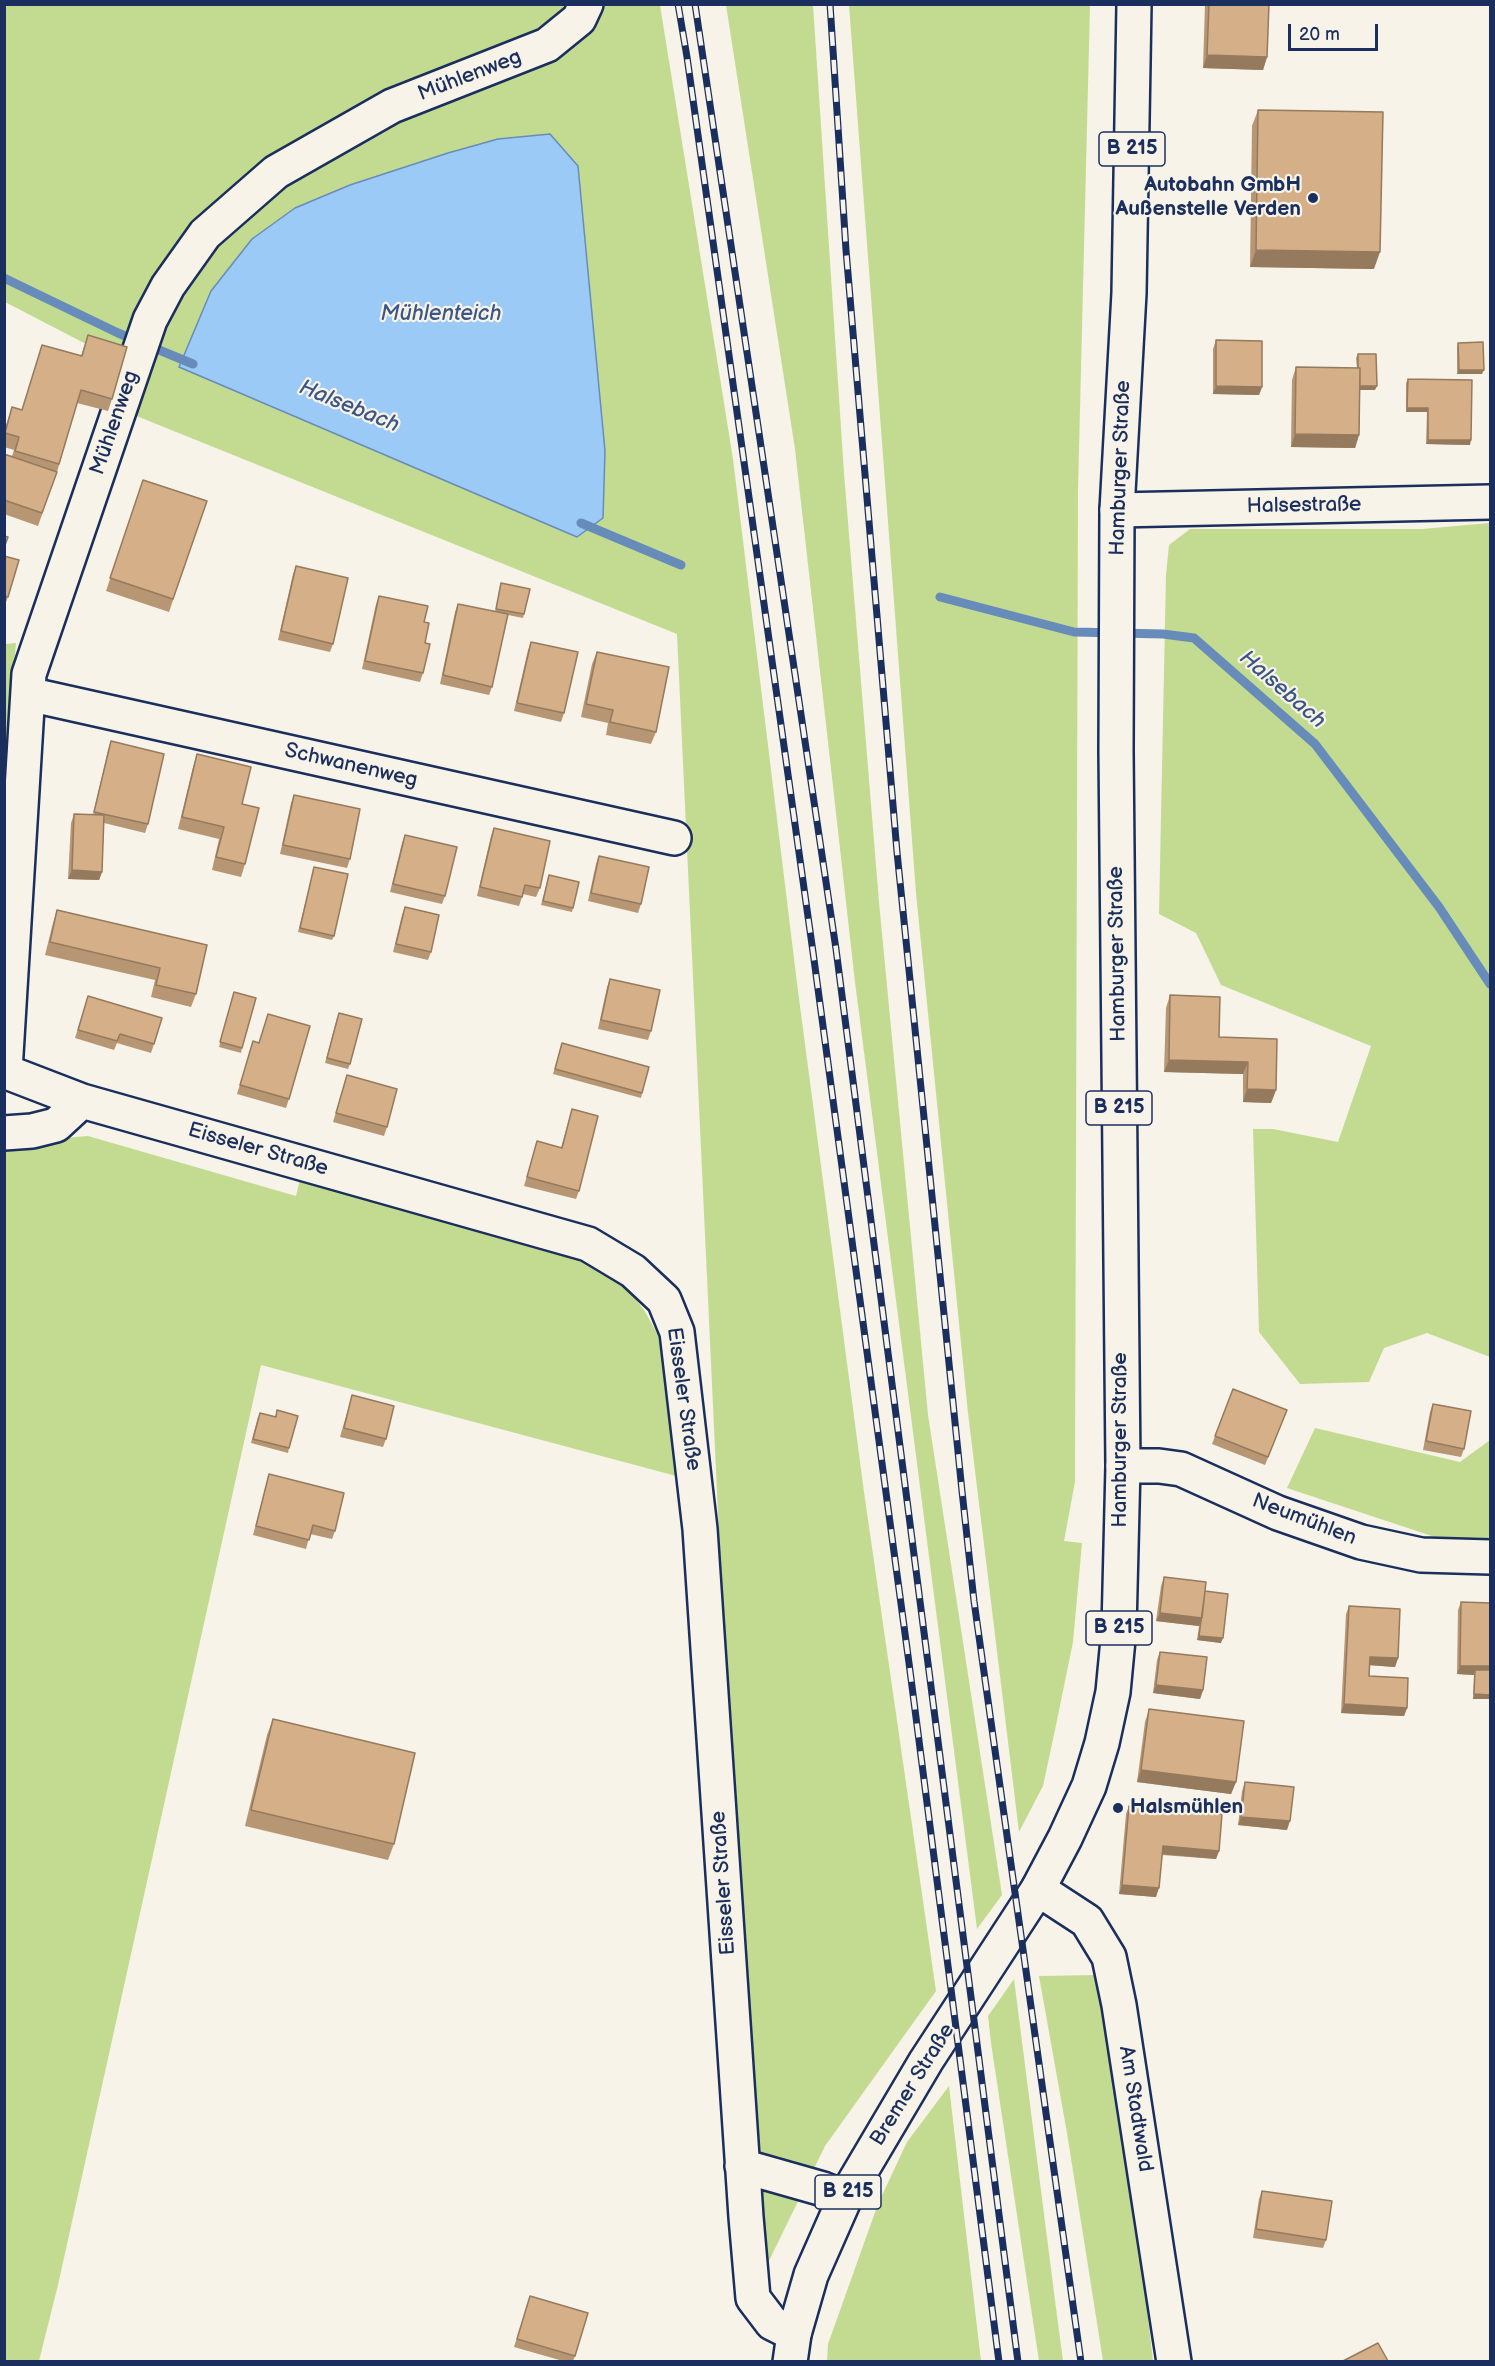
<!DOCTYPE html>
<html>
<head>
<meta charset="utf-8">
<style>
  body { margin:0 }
  #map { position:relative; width:1495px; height:2366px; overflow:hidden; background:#f7f3e8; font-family:"Balsamiq Sans",sans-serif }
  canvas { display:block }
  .frame { position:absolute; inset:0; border:6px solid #1b2f5e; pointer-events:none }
  .scale { position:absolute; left:1288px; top:24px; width:90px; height:27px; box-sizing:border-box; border:3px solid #1b2f5e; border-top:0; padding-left:8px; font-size:18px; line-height:21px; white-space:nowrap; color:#1b2f5e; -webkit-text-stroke:4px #f7f3e8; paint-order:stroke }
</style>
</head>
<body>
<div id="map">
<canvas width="1495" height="2366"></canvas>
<div class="frame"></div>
<div class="scale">20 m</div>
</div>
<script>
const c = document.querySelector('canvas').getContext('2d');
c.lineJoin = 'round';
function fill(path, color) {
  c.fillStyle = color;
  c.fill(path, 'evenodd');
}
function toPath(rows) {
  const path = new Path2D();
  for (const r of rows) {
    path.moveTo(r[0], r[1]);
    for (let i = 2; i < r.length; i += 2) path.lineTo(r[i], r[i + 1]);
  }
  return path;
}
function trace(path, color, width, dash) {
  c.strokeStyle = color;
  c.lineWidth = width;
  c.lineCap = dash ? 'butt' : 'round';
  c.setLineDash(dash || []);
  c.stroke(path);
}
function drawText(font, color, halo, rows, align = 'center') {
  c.font = font + ' "Balsamiq Sans",sans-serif';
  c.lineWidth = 4.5;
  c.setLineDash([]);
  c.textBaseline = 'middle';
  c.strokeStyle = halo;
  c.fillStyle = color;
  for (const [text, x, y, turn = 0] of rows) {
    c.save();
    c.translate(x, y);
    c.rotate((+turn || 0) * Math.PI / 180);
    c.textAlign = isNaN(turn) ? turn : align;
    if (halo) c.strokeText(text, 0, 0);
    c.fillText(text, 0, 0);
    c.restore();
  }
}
fill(toPath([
  [4,5,660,5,733,459,798,991,864,1492,936,1991,825,2146,766,2267,733,1835,677,634,134,415,144,361,84,343,5,302],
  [498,139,578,166,605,451,603,518,577,537,211,379,295,208,350,185],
  [726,5,813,5,844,473,879,902,928,1415,1002,1895,977,1929,855,982,795,449],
  [849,5,1090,5,1078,490,1075,1482,1064,1541,1082,1543,1073,1642,1055,1730,1043,1786,1019,1832,968,1413,916,893],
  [1490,523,1490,1357,1427,1333,1384,1348,1369,1382,1300,1384,1259,1332,1253,1129,1273,1129,1338,1142,1371,1046,1221,985,1196,933,1159,914,1166,575,1169,545,1190,529,1422,529],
  [16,643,5,781,5,644],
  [88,1136,296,1196,300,1179,583,1258,628,1289,644,1310,662,1342,680,1477,261,1365,58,2285,39,2361,5,2362,5,1143],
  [1315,1428,1460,1462,1490,1440,1490,1545,1453,1543,1287,1488],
  [1097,1975,1120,2077,1153,2361,1103,2361,1067,2133,1039,1976],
  [1014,1979,1056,2308,1063,2361,1039,2361,991,2043,988,2016],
  [949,2086,981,2361,827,2361,828,2344,878,2204,907,2142]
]), '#c2db91');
const water = toPath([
  [550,134,578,166,605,451,603,518,577,537,179,367,211,291,252,239,295,208,350,185,448,153,498,139,550,134]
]);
fill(water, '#9bcaf6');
trace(water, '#688cb9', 1.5);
trace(toPath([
  [4,278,118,333,193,364],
  [581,523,681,565],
  [940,597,1074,632,1163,634,1194,638,1315,744,1439,907,1490,984]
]), '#688cb9', 9);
const minor = toPath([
  [1117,510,1490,502],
  [28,694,674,838],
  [4,1071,82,1101,588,1244,633,1271,664,1300,677,1332,700,1529,746,2217,753,2298,772,2323,794,2334],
  [5,1071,29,674,150,320,168,286,205,234,276,172,392,106,547,45,579,19,586,4],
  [4,1133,32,1131,56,1125,82,1101],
  [1123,1466,1159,1466,1181,1469,1278,1513,1361,1542,1421,1555,1490,1557],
  [1038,1889,1087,1921,1109,1957,1119,2005,1174,2362],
  [742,2166,823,2189,845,2198]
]);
const major = toPath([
  [790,2362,794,2334,811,2275,845,2198,926,2061,1038,1889,1065,1838,1089,1786,1102,1743,1113,1692,1119,1629,1123,1466,1116,750,1117,510,1129,293,1134,4]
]);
trace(minor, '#1b2f5e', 38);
trace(major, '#1b2f5e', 38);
trace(minor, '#f7f3e8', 33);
trace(major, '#f7f3e8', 33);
const rail = toPath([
  [678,4,687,57,813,952,909,1663,999,2362],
  [695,4,836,949,1018,2362],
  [830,4,846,250,897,852,962,1491,974,1601,1081,2362]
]);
trace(rail, '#1b2f5e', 7);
trace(rail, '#f7f3e8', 4.5, [14]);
fill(toPath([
  [1205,4,1269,4,1267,57,1263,70,1203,68],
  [1491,16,1491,56,1489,20],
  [1258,110,1374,269,1250,267,1252,126],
  [88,335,112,399,108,411,77,403,57,472,38,526,4,514,4,454,12,456,14,450,4,447,4,431,12,407,22,410,42,345,81,356],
  [1216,340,1262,387,1259,395,1213,394,1213,349],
  [1458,343,1482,374,1457,374,1457,347],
  [1358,354,1375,390,1360,390,1359,435,1355,448,1291,447,1292,380,1296,367,1357,368,1356,358],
  [1408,379,1470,445,1426,444,1427,412,1406,412,1406,383],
  [143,480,207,501,169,612,106,591],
  [4,556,8,597,5,605],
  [296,566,333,644,330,652,278,640,293,574],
  [501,583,524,614,523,618,508,615,492,687,489,695,440,684,455,612,458,604,495,612],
  [379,596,424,622,425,643,423,673,420,682,362,669,376,604],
  [531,642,564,713,561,722,514,711,528,650],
  [597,652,656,732,651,744,606,735,608,723,581,717,592,664],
  [111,741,148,824,145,833,104,823,102,872,99,880,68,879,71,823,74,814,93,815,108,750],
  [197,754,242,804,245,864,241,877,212,870,219,839,178,829,193,767],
  [294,795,350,859,347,868,280,854,291,803],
  [494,828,540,888,536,897,523,894,519,906,477,896,491,836],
  [405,835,445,896,442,904,390,892,402,843],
  [599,856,641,904,638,913,588,901,596,864],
  [314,867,334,936,332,940,298,932],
  [549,875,573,908,572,912,541,905],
  [405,907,431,952,428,960,393,952,402,915],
  [57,910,207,945,196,994,191,1007,151,997,155,980,45,955,53,923],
  [610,979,651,1031,648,1040,598,1029,607,987],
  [1170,995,1219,1037,1277,1039,1276,1090,1271,1103,1243,1102,1243,1074,1164,1072,1166,1008],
  [88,996,154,1044,151,1053,117,1043,114,1050,75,1038],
  [233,996,242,1048,241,1053,219,1047],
  [268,1014,289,1099,286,1108,237,1094,253,1041,259,1043],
  [337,1018,350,1064,348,1069,325,1063],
  [562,1043,642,1093,641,1098,553,1074],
  [347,1075,387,1127,384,1136,333,1122],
  [572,1109,579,1191,576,1199,524,1186,537,1141,561,1148],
  [1233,1389,1287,1410,1265,1465,1212,1444],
  [352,1395,386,1439,383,1447,340,1437],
  [1433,1404,1464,1449,1461,1457,1423,1450,1430,1412],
  [277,1410,289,1448,288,1453,251,1443,258,1417,275,1417],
  [269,1474,335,1531,332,1539,310,1534,306,1549,253,1535],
  [1164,1577,1205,1591,1221,1643,1197,1640,1199,1626,1156,1621,1161,1586],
  [1461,1602,1491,1603,1491,1699,1473,1699,1474,1675,1457,1674,1458,1610],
  [1349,1606,1398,1658,1395,1667,1370,1665,1369,1676,1407,1708,1404,1716,1341,1713,1346,1614],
  [1160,1652,1203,1690,1200,1699,1153,1693,1157,1660],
  [1149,1709,1236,1782,1231,1794,1137,1782,1145,1722],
  [273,1719,394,1844,388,1860,245,1826,267,1735],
  [1245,1782,1287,1830,1238,1825,1242,1791],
  [1129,1806,1219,1851,1216,1859,1162,1855,1156,1897,1119,1894,1126,1814],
  [1262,2191,1326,2240,1323,2248,1253,2238,1259,2199],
  [530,2296,575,2356,573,2361,563,2361,514,2347]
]), '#b79674');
fill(toPath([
  [1207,55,1267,57,1263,70,1203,68],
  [1256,250,1380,252,1374,269,1250,267],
  [1459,370,1484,370,1482,374,1457,374],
  [1216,386,1262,387,1259,395,1213,394],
  [1359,386,1377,386,1375,390,1357,390],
  [1407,408,1428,408,1427,412,1406,412],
  [1295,434,1359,435,1355,448,1291,447],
  [1428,440,1471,440,1470,445,1426,444],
  [72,870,102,872,99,880,68,879],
  [1169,1060,1248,1062,1243,1074,1164,1072],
  [1247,1089,1276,1090,1271,1103,1243,1102],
  [1160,1613,1202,1618,1199,1626,1156,1621],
  [1199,1636,1223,1638,1221,1643,1197,1640],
  [1370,1657,1398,1658,1395,1667,1367,1665],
  [1460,1666,1491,1666,1491,1675,1475,1670,1474,1675,1457,1674],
  [1156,1685,1203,1690,1200,1699,1153,1693],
  [1474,1694,1491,1695,1491,1699,1473,1699],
  [1344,1704,1407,1708,1404,1716,1341,1713],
  [1141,1770,1236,1782,1231,1794,1137,1782],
  [1241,1817,1290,1821,1287,1830,1238,1825],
  [1163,1846,1219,1851,1216,1859,1160,1854],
  [1122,1885,1159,1888,1156,1897,1119,1894]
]), '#957a5e');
const building = toPath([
  [1209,4,1269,4,1267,57,1207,55,1209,4],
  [1258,110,1383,112,1380,252,1256,250,1258,110],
  [88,335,127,347,112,399,81,390,59,464,15,451,19,437,5,433,12,407,22,410,42,345,82,356,88,335],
  [1216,340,1262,341,1262,387,1216,386,1216,340],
  [1483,342,1484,370,1459,370,1458,343,1483,342],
  [1358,354,1376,354,1377,386,1360,386,1360,368,1358,368,1358,354],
  [1296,367,1360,368,1359,435,1295,434,1296,367],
  [1408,379,1472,380,1471,440,1428,440,1428,408,1407,408,1408,379],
  [4,454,57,472,42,513,4,500,4,454],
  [143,480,207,501,173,599,110,578,143,480],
  [4,536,8,537,4,548,4,536],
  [4,556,19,560,8,597,4,596,4,556],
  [296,566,348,578,333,644,281,631,296,566],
  [501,583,530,589,524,614,496,609,501,583],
  [379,596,428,606,424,622,429,623,425,643,430,644,423,673,365,661,379,596],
  [458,604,508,614,492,687,443,675,458,604],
  [531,642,578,652,564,713,517,703,531,642],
  [597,652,669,667,656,732,610,722,613,710,586,704,597,652],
  [111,741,164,754,148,824,94,812,111,741],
  [197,754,251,767,242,804,259,808,245,864,216,857,224,827,182,817,197,754],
  [294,795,360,809,350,859,283,845,294,795],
  [74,814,104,815,102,872,72,870,74,814],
  [494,828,550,841,540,888,525,885,522,897,480,887,494,828],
  [405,835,457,847,445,896,393,884,405,835],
  [599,856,649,867,641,904,591,893,599,856],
  [314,867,348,874,334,936,300,928,314,867],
  [549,875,579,882,573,908,543,901,549,875],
  [405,907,439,915,431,952,396,944,405,907],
  [57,910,207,945,196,994,156,985,160,968,50,942,57,910],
  [610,979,660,990,651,1031,601,1020,610,979],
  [234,992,256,998,242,1048,220,1042,234,992],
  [1170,995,1220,997,1219,1037,1277,1039,1276,1090,1247,1089,1248,1062,1169,1060,1170,995],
  [88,996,162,1018,154,1044,120,1034,117,1041,78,1030,88,996],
  [339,1013,362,1019,350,1064,327,1058,339,1013],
  [268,1014,310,1026,289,1099,240,1085,253,1041,259,1043,268,1014],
  [562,1043,649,1067,642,1093,555,1069,562,1043],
  [347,1075,397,1089,387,1127,336,1113,347,1075],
  [572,1109,598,1116,579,1191,527,1177,537,1141,562,1148,572,1109],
  [1233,1389,1287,1410,1268,1457,1215,1436,1233,1389],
  [352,1395,394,1406,386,1439,344,1428,352,1395],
  [1433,1404,1471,1411,1464,1449,1426,1441,1433,1404],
  [277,1410,298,1416,289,1448,253,1439,260,1413,276,1417,277,1410],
  [269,1474,344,1493,335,1531,313,1525,309,1540,256,1526,269,1474],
  [1164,1577,1206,1582,1202,1618,1160,1613,1164,1577],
  [1205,1591,1228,1594,1223,1638,1199,1636,1205,1591],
  [1461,1602,1491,1603,1491,1666,1460,1666,1461,1602],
  [1349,1606,1400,1609,1398,1658,1370,1657,1369,1676,1408,1678,1407,1708,1344,1704,1349,1606],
  [1160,1652,1207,1657,1203,1690,1156,1685,1160,1652],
  [1475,1670,1491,1670,1491,1695,1474,1694,1475,1670],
  [1149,1709,1244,1721,1236,1782,1141,1770,1149,1709],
  [273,1719,415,1753,394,1844,251,1810,273,1719],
  [1245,1782,1294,1787,1290,1821,1241,1817,1245,1782],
  [1129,1806,1222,1814,1219,1851,1163,1846,1159,1888,1122,1885,1129,1806],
  [1262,2191,1332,2201,1326,2240,1256,2229,1262,2191],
  [530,2296,588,2313,575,2356,517,2339,530,2296],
  [1378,2343,1388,2361,1343,2361,1378,2343]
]);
fill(building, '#d5af87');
trace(building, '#957a5e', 1.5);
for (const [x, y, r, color] of [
  [1313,198,6,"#1b2f5e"],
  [1118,1808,6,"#1b2f5e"]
]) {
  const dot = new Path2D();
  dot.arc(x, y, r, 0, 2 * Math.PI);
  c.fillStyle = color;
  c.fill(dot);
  trace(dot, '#f7f3e8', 2);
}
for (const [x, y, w] of [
  [1132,149,66],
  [1119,1108,66],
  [1119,1628,66],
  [848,2192,66]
]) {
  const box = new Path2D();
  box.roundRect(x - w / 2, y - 17, w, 34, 4.5);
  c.fillStyle = '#f7f3e8';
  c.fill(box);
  trace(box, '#1b2f5e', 1.5);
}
drawText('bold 20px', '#1b2f5e', null, [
  ["B 215",1132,149],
  ["B 215",1119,1108],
  ["B 215",1119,1628],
  ["B 215",848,2192]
]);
drawText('21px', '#1b2f5e', '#f7f3e8', [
  ["Mühlenweg",470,76,-21],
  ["Mühlenweg",115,423,-71],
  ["Hamburger Straße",1121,468,-88],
  ["Halsestraße",1304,506,-1],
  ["Schwanenweg",351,766,13],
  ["Hamburger Straße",1118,954,-91],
  ["Eisseler Straße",258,1150,16],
  ["Eisseler Straße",683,1399,82],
  ["Hamburger Straße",1121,1440,-90],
  ["Neumühlen",1304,1520,21],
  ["Eisseler Straße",724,1883,-94],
  ["Bremer Straße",913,2085,-58],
  ["Am Stadtwald",1135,2109,81]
]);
drawText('bold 21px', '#1b2f5e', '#f7f3e8', [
  ["Autobahn GmbH",1301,186],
  ["Außenstelle Verden",1301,210],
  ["Halsmühlen",1130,1808,"left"]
], 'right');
drawText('italic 22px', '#3b5684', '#f7f3e8', [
  ["Mühlenteich",441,314],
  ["Halsebach",349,407,22],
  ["Halsebach",1282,690,41]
]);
</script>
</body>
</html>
